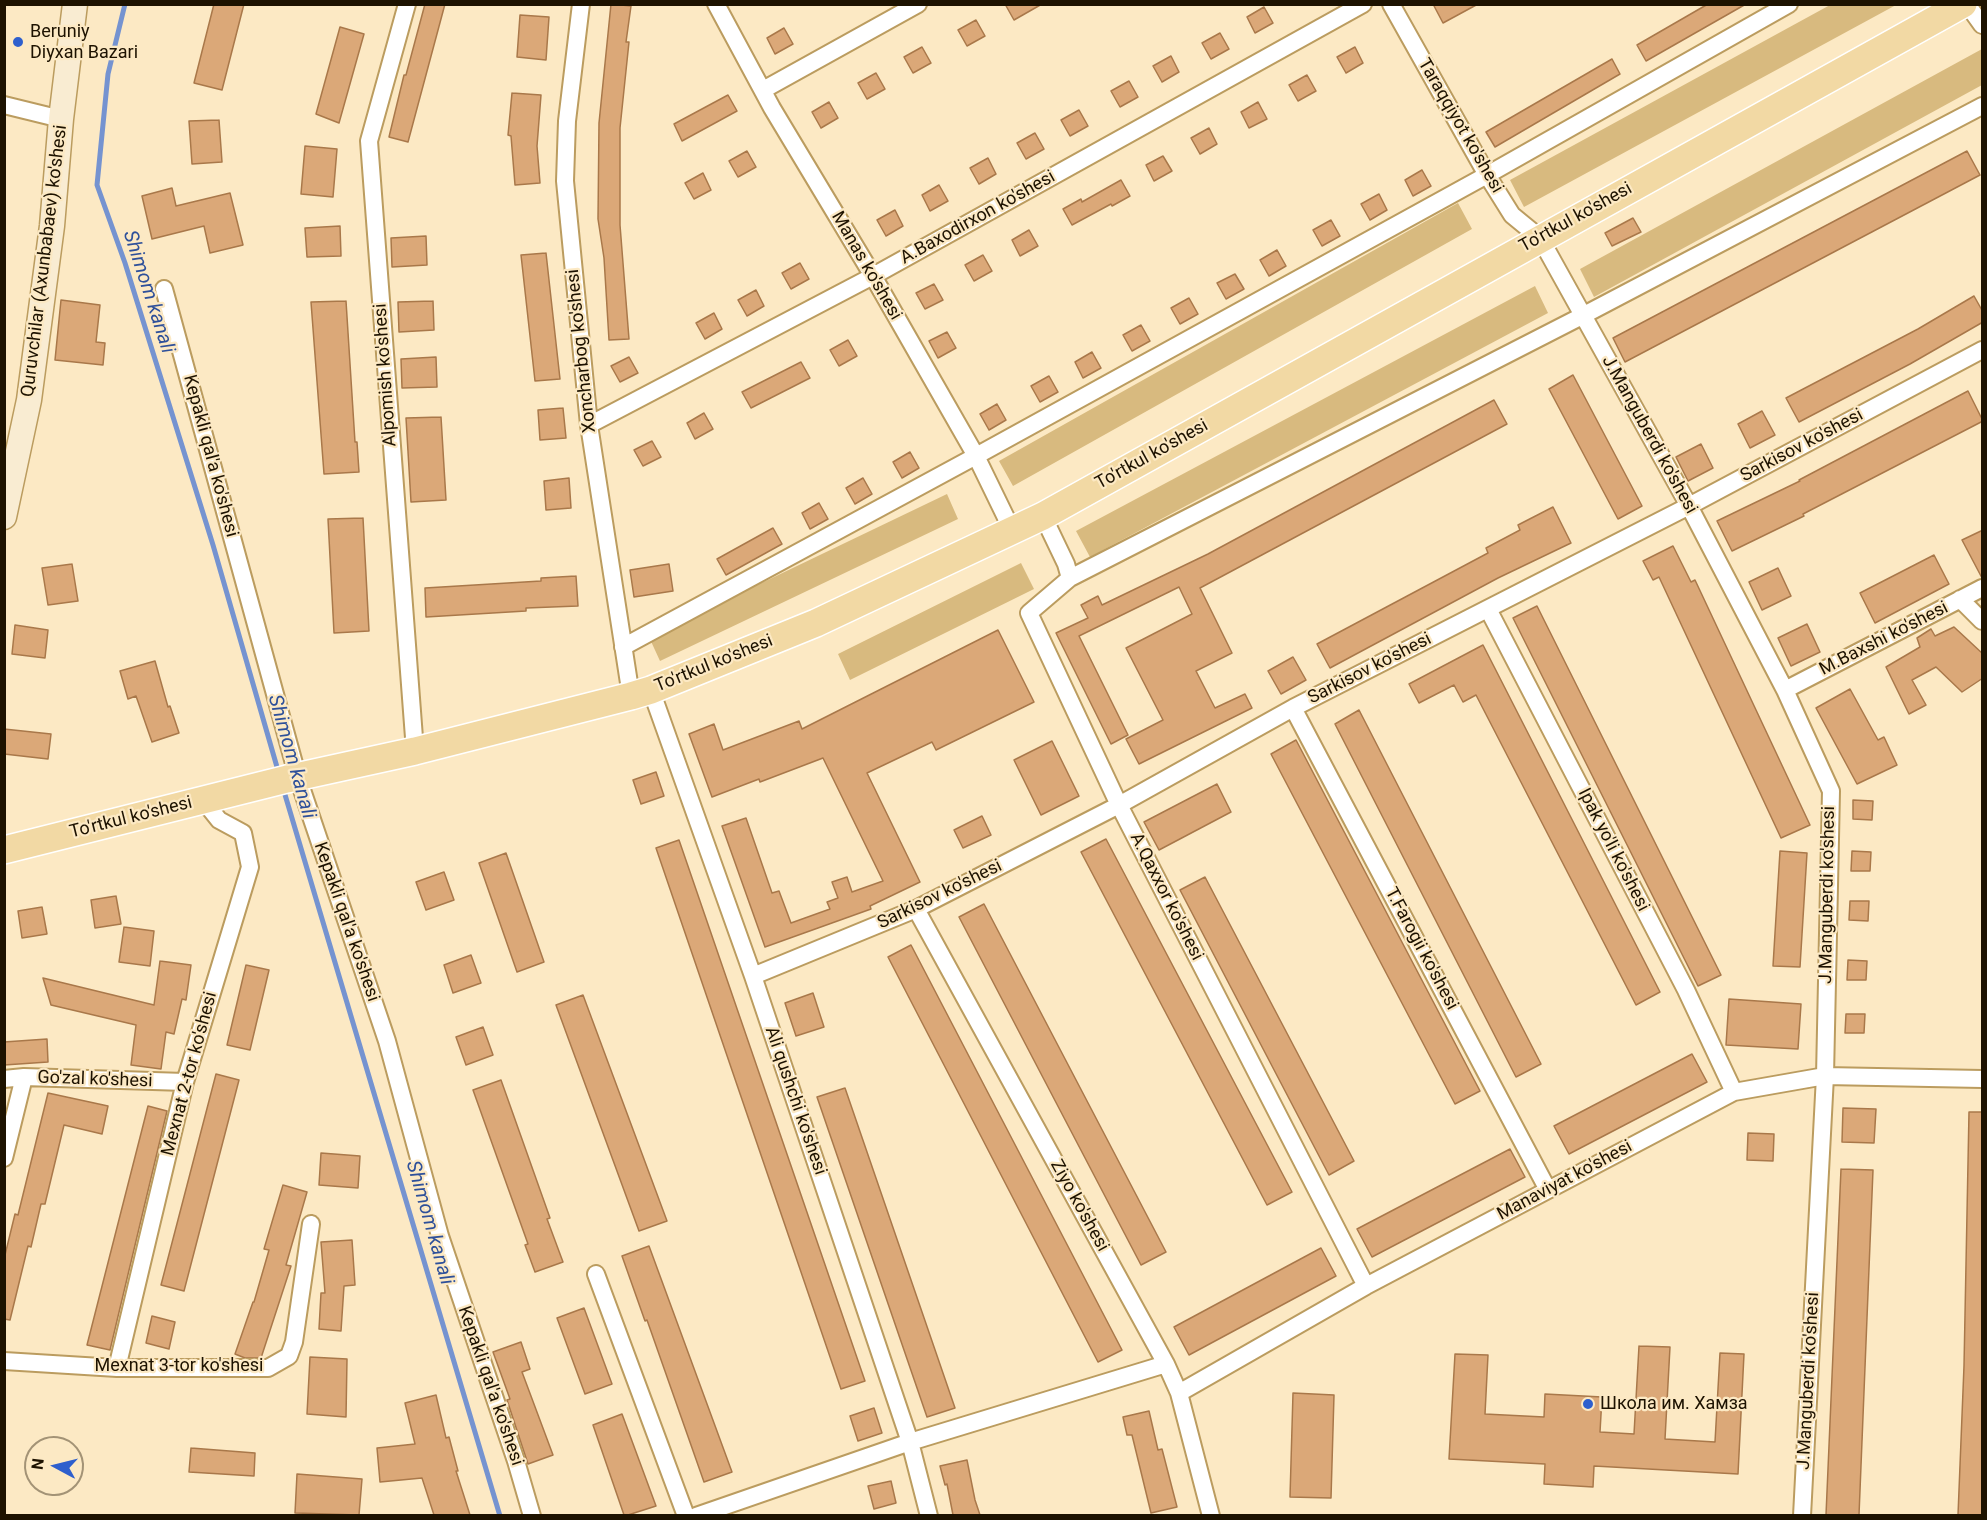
<!DOCTYPE html>
<html>
<head>
<meta charset="utf-8">
<style>
  body { margin:0 }
  #map { position:relative; width:1987px; height:1520px; overflow:hidden; background:#fce9c4; font-family:Roboto,sans-serif }
  canvas { display:block }
  .frame { position:absolute; inset:0; border:6px solid #1d1200; pointer-events:none }
  .north { position:absolute; left:24px; top:1436px; width:60px; height:60px; box-sizing:border-box; background:#fce9c4; border:2px solid #a39376; border-radius:50%; rotate:277deg; font-size:16px; font-weight:700; line-height:24px; text-align:center; color:#1d1200 }
  .north::after { content:''; display:block; margin:auto; width:21px; height:27px; background:#2e5fcd; clip-path:polygon(50% 0,100% 100%,50% 72%,0 100%) }
</style>
</head>
<body>
<div id="map">
<canvas width="1987" height="1520"></canvas>
<div class="frame"></div>
<div class="north">N</div>
</div>
<script>
const c = document.querySelector('canvas').getContext('2d');
c.lineJoin = 'round';
function fill(path, color) {
  c.fillStyle = color;
  c.fill(path, 'evenodd');
}
function toPath(rows) {
  const path = new Path2D();
  for (const r of rows) {
    path.moveTo(r[0], r[1]);
    for (let i = 2; i < r.length; i += 2) path.lineTo(r[i], r[i + 1]);
  }
  return path;
}
function trace(path, color, width, dash) {
  c.strokeStyle = color;
  c.lineWidth = width;
  c.lineCap = dash ? 'butt' : 'round';
  c.setLineDash(dash || []);
  c.stroke(path);
}
function drawText(font, color, halo, rows, align = 'center') {
  c.font = font + ' Roboto,sans-serif';
  c.lineWidth = 4.5;
  c.setLineDash([]);
  c.textBaseline = 'middle';
  c.strokeStyle = halo;
  c.fillStyle = color;
  for (const [text, x, y, turn = 0] of rows) {
    c.save();
    c.translate(x, y);
    c.rotate((+turn || 0) * Math.PI / 180);
    c.textAlign = isNaN(turn) ? turn : align;
    if (halo) c.strokeText(text, 0, 0);
    c.fillText(text, 0, 0);
    c.restore();
  }
}
fill(toPath([
  [1830,5,1896,5,1524,207,1510,180],
  [1982,49,1982,85,1594,297,1580,269],
  [1458,203,1472,229,1013,486,999,461],
  [1535,286,1548,313,1090,557,1076,531],
  [947,494,958,519,660,661,649,637],
  [1021,563,1034,589,850,680,838,654]
]), '#d8ba7f');
trace(toPath([
  [125,4,108,74,97,185,125,263,213,545,279,774],
  [283,788,500,1516]
]), '#7593d0', 5);
const building = toPath([
  [214,4,244,4,222,90,194,83,214,4],
  [425,4,445,4,408,142,389,137,404,75,406,75,425,4],
  [611,4,631,6,626,42,629,42,620,128,620,225,629,339,609,340,604,258,598,219,599,123,611,4],
  [1005,4,1042,4,1014,20,1005,4],
  [1433,4,1478,4,1443,23,1433,4],
  [1708,4,1746,4,1646,61,1637,45,1708,4],
  [1264,7,1273,23,1255,33,1247,17,1264,7],
  [520,15,549,17,546,60,517,57,520,15],
  [976,20,985,36,967,46,958,30,976,20],
  [340,27,364,34,339,123,316,114,340,27],
  [784,28,793,44,775,54,767,38,784,28],
  [1220,33,1229,49,1211,59,1202,43,1220,33],
  [922,47,931,63,913,73,904,57,922,47],
  [1355,47,1363,63,1346,73,1337,57,1355,47],
  [1171,56,1179,72,1162,82,1153,66,1171,56],
  [1612,59,1620,74,1495,147,1486,132,1612,59],
  [876,73,885,89,867,99,858,83,876,73],
  [1307,75,1316,91,1298,101,1289,85,1307,75],
  [1129,81,1138,97,1120,107,1111,91,1129,81],
  [512,93,541,95,537,146,540,183,515,185,511,136,508,135,512,93],
  [728,95,737,111,682,141,674,124,728,95],
  [829,102,838,118,821,128,812,112,829,102],
  [1258,102,1267,119,1249,128,1241,112,1258,102],
  [1079,110,1088,126,1070,136,1061,120,1079,110],
  [219,120,222,162,192,164,189,121,219,120],
  [1209,128,1217,144,1200,154,1191,138,1209,128],
  [1035,133,1044,149,1026,159,1017,143,1035,133],
  [305,146,337,149,333,197,301,194,305,146],
  [747,151,756,167,738,177,729,161,747,151],
  [1967,151,1980,175,1625,362,1613,338,1967,151],
  [1163,156,1172,171,1154,181,1146,165,1163,156],
  [988,158,996,174,979,184,970,168,988,158],
  [1422,170,1431,186,1413,196,1405,180,1422,170],
  [703,173,711,190,694,199,685,183,703,173],
  [1121,180,1130,196,1112,206,1111,204,1072,225,1063,209,1081,199,1082,202,1121,180],
  [939,185,948,201,930,211,922,195,939,185],
  [172,188,176,206,230,193,243,245,210,253,204,226,152,239,142,196,172,188],
  [1379,194,1387,210,1370,220,1361,204,1379,194],
  [895,210,903,226,886,236,877,220,895,210],
  [1633,218,1641,232,1612,246,1605,233,1633,218],
  [1331,220,1340,236,1322,246,1313,230,1331,220],
  [340,226,341,256,307,257,305,228,340,226],
  [1029,230,1038,246,1020,256,1012,240,1029,230],
  [426,236,427,265,392,267,391,238,426,236],
  [1277,250,1286,266,1269,276,1260,260,1277,250],
  [546,253,560,379,535,381,521,255,546,253],
  [983,255,992,271,974,281,965,265,983,255],
  [800,263,809,279,791,289,782,273,800,263],
  [1235,274,1244,289,1226,299,1217,283,1235,274],
  [934,284,943,300,925,309,916,293,934,284],
  [756,290,764,306,747,316,738,300,756,290],
  [1974,296,1983,312,1983,322,1910,364,1799,422,1786,398,1918,329,1974,296],
  [1189,298,1198,314,1180,324,1171,308,1189,298],
  [61,300,100,305,96,342,105,343,103,365,55,360,61,300],
  [346,301,355,442,357,442,359,472,324,474,311,302,346,301],
  [433,301,434,330,399,332,398,302,433,301],
  [714,313,722,329,705,339,696,323,714,313],
  [1141,325,1150,341,1132,351,1123,335,1141,325],
  [947,332,956,348,938,358,929,341,947,332],
  [848,340,857,356,839,366,830,350,848,340],
  [1092,352,1101,368,1083,378,1075,362,1092,352],
  [436,357,437,387,402,388,401,359,436,357],
  [629,357,638,373,620,382,611,366,629,357],
  [801,362,810,378,751,408,742,392,801,362],
  [1573,375,1642,506,1618,519,1549,389,1573,375],
  [1049,376,1058,392,1040,402,1031,386,1049,376],
  [1968,391,1983,421,1803,514,1804,516,1732,551,1717,521,1800,481,1799,480,1968,391],
  [1494,400,1507,424,1200,588,1232,653,1196,671,1215,708,1245,694,1252,708,1139,764,1126,739,1163,720,1126,648,1192,614,1179,587,1079,636,1128,735,1111,744,1056,633,1088,618,1081,605,1098,596,1102,605,1208,554,1494,400],
  [997,404,1006,420,989,430,980,414,997,404],
  [563,408,566,438,540,440,538,410,563,408],
  [1762,411,1775,435,1750,448,1738,424,1762,411],
  [704,413,713,429,695,439,687,423,704,413],
  [441,417,446,500,411,502,406,418,441,417],
  [652,441,661,457,643,466,634,450,652,441],
  [1701,444,1713,468,1688,481,1676,457,1701,444],
  [910,452,919,468,902,478,893,462,910,452],
  [569,478,571,508,546,510,544,481,569,478],
  [863,478,872,494,855,504,846,488,863,478],
  [819,503,828,519,810,529,802,513,819,503],
  [1553,507,1571,543,1498,578,1330,668,1317,644,1488,553,1486,548,1520,530,1518,525,1553,507],
  [363,518,369,631,334,633,328,519,363,518],
  [773,528,782,544,726,575,717,559,773,528],
  [1983,530,1983,578,1982,578,1962,540,1983,530],
  [1673,546,1691,582,1695,580,1810,825,1781,838,1659,577,1653,580,1643,561,1673,546],
  [1934,555,1949,584,1875,623,1860,593,1934,555],
  [72,564,78,601,48,605,42,568,72,564],
  [669,564,673,591,634,597,630,570,669,564],
  [1778,568,1791,596,1762,610,1749,582,1778,568],
  [576,576,578,606,526,608,526,611,426,617,425,588,541,581,541,578,576,576],
  [1537,606,1721,975,1698,986,1513,618,1537,606],
  [1807,624,1820,652,1791,666,1778,638,1807,624],
  [15,625,48,630,45,658,12,654,15,625],
  [1954,627,1983,654,1983,678,1962,692,1936,667,1912,680,1926,705,1909,714,1886,667,1920,647,1917,638,1931,629,1935,636,1954,627],
  [998,630,1034,702,936,750,932,742,867,773,920,882,870,906,871,909,765,947,722,826,746,818,772,893,779,891,791,923,830,909,827,902,838,898,832,882,847,877,852,892,883,881,823,758,760,782,759,779,712,797,689,734,714,724,723,750,799,721,802,729,998,630],
  [1483,645,1660,992,1636,1005,1476,695,1463,702,1454,685,1419,703,1409,684,1483,645],
  [1293,657,1306,680,1281,694,1268,671,1293,657],
  [155,661,168,707,170,706,179,733,152,742,136,696,128,699,120,671,155,661],
  [1850,689,1878,740,1884,737,1897,765,1857,784,1816,708,1850,689],
  [1359,710,1541,1064,1516,1077,1335,724,1359,710],
  [4,729,51,734,48,759,4,754,4,729],
  [1296,740,1480,1091,1455,1104,1271,754,1296,740],
  [1052,741,1079,796,1041,815,1014,760,1052,741],
  [656,772,664,796,641,804,633,780,656,772],
  [1217,784,1231,812,1159,850,1144,822,1217,784],
  [1853,800,1873,801,1872,820,1853,819,1853,800],
  [982,816,991,835,963,848,954,830,982,816],
  [1106,839,1292,1192,1267,1205,1081,852,1106,839],
  [679,840,865,1381,841,1389,656,848,679,840],
  [1780,851,1807,853,1800,967,1773,966,1780,851],
  [1852,851,1871,852,1870,871,1851,871,1852,851],
  [506,853,544,962,517,972,479,863,506,853],
  [444,872,454,900,426,910,416,882,444,872],
  [1205,877,1354,1161,1329,1175,1180,890,1205,877],
  [116,896,121,924,95,928,91,900,116,896],
  [1850,901,1869,901,1868,921,1849,920,1850,901],
  [984,904,1166,1252,1141,1265,959,917,984,904],
  [42,907,47,934,22,938,18,911,42,907],
  [124,927,154,931,150,966,119,962,124,927],
  [911,945,1122,1350,1098,1362,888,957,911,945],
  [471,955,481,983,453,993,444,965,471,955],
  [1848,960,1867,961,1866,980,1847,980,1848,960],
  [160,961,191,965,186,1000,182,999,174,1034,166,1032,161,1069,131,1065,136,1025,51,1005,43,978,154,1005,160,961],
  [246,965,269,970,250,1050,227,1045,246,965],
  [813,993,824,1027,796,1036,785,1003,813,993],
  [583,995,667,1221,639,1231,556,1005,583,995],
  [1729,999,1801,1004,1798,1049,1726,1045,1729,999],
  [1846,1014,1865,1014,1864,1033,1845,1033,1846,1014],
  [483,1027,493,1055,466,1065,456,1037,483,1027],
  [47,1039,48,1062,4,1065,4,1042,47,1039],
  [1692,1054,1707,1082,1569,1154,1554,1126,1692,1054],
  [216,1074,239,1080,184,1291,161,1285,216,1074],
  [501,1080,550,1218,547,1219,563,1262,535,1272,525,1245,528,1244,473,1090,501,1080],
  [845,1088,955,1408,927,1417,817,1097,845,1088],
  [48,1093,108,1106,102,1134,64,1125,45,1204,41,1204,31,1247,28,1246,10,1320,4,1319,4,1259,15,1214,18,1215,48,1093],
  [148,1106,167,1111,110,1350,87,1345,148,1106],
  [1843,1108,1876,1109,1874,1143,1842,1142,1843,1108],
  [1969,1112,1983,1112,1983,1515,1958,1515,1964,1366,1969,1112],
  [1748,1133,1774,1134,1773,1161,1747,1160,1748,1133],
  [1510,1149,1525,1177,1372,1257,1357,1229,1510,1149],
  [321,1153,360,1156,358,1188,319,1185,321,1153],
  [1841,1169,1873,1170,1859,1515,1826,1515,1841,1169],
  [283,1185,307,1192,286,1265,291,1266,261,1358,245,1358,235,1354,253,1302,254,1302,269,1250,264,1249,283,1185],
  [352,1240,355,1285,344,1286,341,1331,319,1329,321,1293,325,1293,321,1242,352,1240],
  [649,1246,732,1472,704,1482,647,1320,645,1321,622,1256,649,1246],
  [1321,1248,1336,1276,1189,1355,1174,1327,1321,1248],
  [584,1308,612,1384,585,1394,557,1318,584,1308],
  [152,1316,175,1322,169,1349,146,1343,152,1316],
  [521,1342,530,1369,522,1372,553,1455,528,1464,507,1400,510,1399,493,1352,521,1342],
  [1639,1346,1670,1347,1665,1439,1715,1442,1720,1353,1744,1354,1738,1474,1594,1466,1593,1487,1544,1484,1545,1464,1449,1459,1455,1354,1488,1355,1485,1414,1544,1417,1545,1394,1602,1397,1600,1432,1634,1434,1639,1346],
  [310,1357,347,1359,346,1417,307,1414,310,1357],
  [1293,1393,1334,1395,1331,1498,1290,1497,1293,1393],
  [436,1395,446,1438,449,1437,458,1471,456,1471,470,1515,434,1515,422,1478,380,1482,377,1448,415,1444,405,1403,436,1395],
  [874,1408,882,1433,858,1441,850,1416,874,1408],
  [1149,1411,1158,1450,1162,1449,1177,1507,1151,1513,1132,1435,1127,1435,1123,1417,1149,1411],
  [622,1414,656,1506,628,1515,624,1515,593,1425,622,1414],
  [191,1448,255,1453,254,1476,189,1472,191,1448],
  [967,1460,975,1500,980,1515,953,1515,947,1484,945,1485,940,1466,967,1460],
  [297,1474,362,1479,359,1515,295,1513,297,1474],
  [891,1481,896,1503,874,1509,868,1486,891,1481]
]);
fill(building, '#dba878');
trace(building, '#a9784a', 1.5);
const minor = toPath([
  [407,4,369,141,415,751],
  [581,4,567,121,565,181,589,425,631,696],
  [716,4,772,108,873,276,976,456,1012,530],
  [1391,4,1487,175,1512,215,1540,238,1689,506,1785,690,1831,791,1825,1076,1802,1516],
  [1967,4,1982,25],
  [763,90,918,4],
  [4,105,61,119],
  [164,289,298,778,387,1041,440,1236,516,1461,532,1516],
  [589,425,873,276,1363,4],
  [1043,516,1066,564,1070,578,1029,613,1119,805,1366,1286],
  [1070,578,1582,316,1982,106],
  [1960,599,1982,621],
  [1488,609,1686,990,1734,1092],
  [623,647,976,456,1487,175,1789,4],
  [651,690,753,976,910,1442,929,1516],
  [1785,690,1982,588],
  [1293,708,1548,1190],
  [916,909,1166,1364,1179,1393,1211,1516],
  [753,976,916,909,1119,805,1293,708,1689,506,1982,350],
  [4,1079,24,1077,185,1082],
  [4,1158,24,1077],
  [596,1274,686,1516],
  [4,1361,117,1368,268,1368,289,1356,294,1342,311,1224],
  [117,1368,185,1082,250,867,243,833,219,820,203,800],
  [1179,1393,1366,1286,1734,1092,1825,1076,1982,1079],
  [696,1516,910,1442,1166,1364]
]);
const secondary = toPath([
  [4,517,29,400,52,226,61,119,75,4]
]);
const primary = toPath([
  [4,850,287,779,415,751,631,696,651,690,816,623,1043,516,1963,4]
]);
trace(minor, '#bb9c5f', 20);
trace(secondary, '#bb9c5f', 27);
trace(primary, '#fff', 30);
trace(minor, '#fff', 16);
trace(secondary, '#f9ecd2', 24);
trace(primary, '#f2d9a4', 27);
for (const [x, y, r, color] of [
  [18,42,6,"#2e5fcd"],
  [1588,1404,6,"#2e5fcd"]
]) {
  const dot = new Path2D();
  dot.arc(x, y, r, 0, 2 * Math.PI);
  c.fillStyle = color;
  c.fill(dot);
  trace(dot, '#fce9c4', 2);
}
drawText('18px', '#1d1200', '#fce9c4', [
  ["Beruniy",30,32],
  ["Diyxan Bazari",30,53],
  ["Школа им. Хамза",1600,1404]
], 'left');
drawText('18px', '#1d1200', '#fce9c4', [
  ["Taraqqiyot ko'shesi",1460,126,60],
  ["A.Baxodirxon ko'shesi",978,218,-29],
  ["To'rtkul ko'shesi",1576,218,-29],
  ["Quruvchilar (Axunbabaev) ko'shesi",45,261,-83],
  ["Manas ko'shesi",866,266,60],
  ["Xoncharbog ko'shesi",582,351,-96],
  ["Alpomish ko'shesi",386,375,-94],
  ["J.Manguberdi ko'shesi",1649,435,61],
  ["Sarkisov ko'shesi",1802,446,-28],
  ["To'rtkul ko'shesi",1152,455,-29],
  ["Kepakli qal'a ko'shesi",210,456,75],
  ["M.Baxshi ko'shesi",1884,639,-27],
  ["To'rtkul ko'shesi",714,664,-22],
  ["Sarkisov ko'shesi",1370,669,-27],
  ["To'rtkul ko'shesi",131,818,-14],
  ["Ipak yo'li ko'shesi",1613,850,63],
  ["Sarkisov ko'shesi",940,895,-26],
  ["J.Manguberdi ko'shesi",1828,895,-89],
  ["A.Qaxxor ko'shesi",1166,897,63],
  ["Kepakli qal'a ko'shesi",346,922,71],
  ["T.Farogii ko'shesi",1421,949,62],
  ["Mexnat 2-tor ko'shesi",190,1074,-75],
  ["Go'zal ko'shesi",95,1080,2],
  ["Ali qushchi ko'shesi",795,1101,71],
  ["Manaviyat ko'shesi",1565,1181,-28],
  ["Ziyo ko'shesi",1079,1206,61],
  ["Mexnat 3-tor ko'shesi",179,1366],
  ["J.Manguberdi ko'shesi",1809,1381,-87],
  ["Kepakli qal'a ko'shesi",490,1386,71]
]);
drawText('italic 20px', '#2e509a', '#fce9c4', [
  ["Shimom kanali",148,292,72],
  ["Shimom kanali",291,757,74],
  ["Shimom kanali",429,1223,74]
]);
</script>
</body>
</html>
